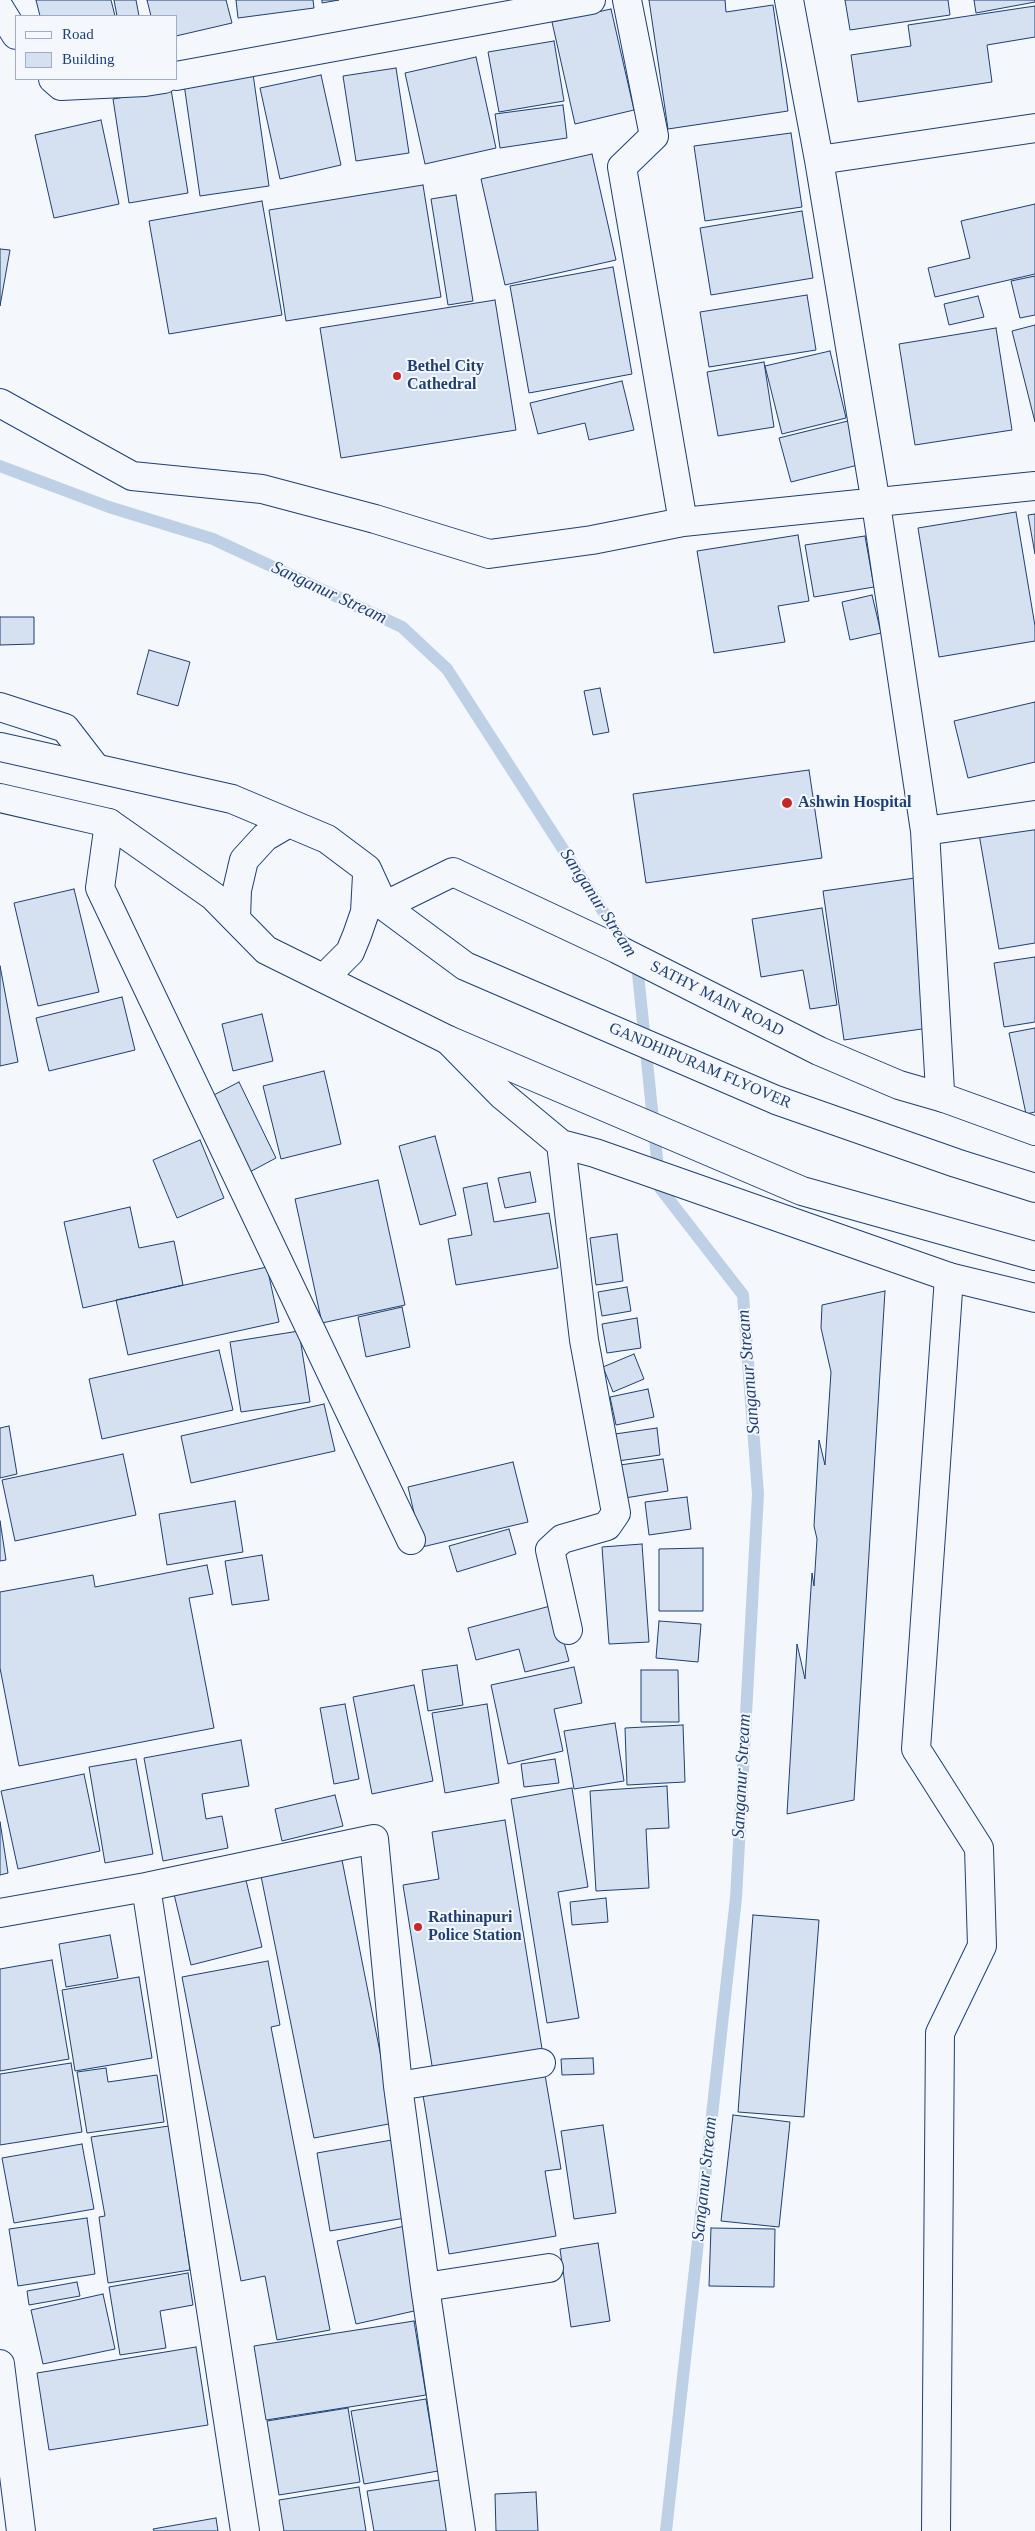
<!DOCTYPE html>
<html>
<head>
<meta charset="utf-8">
<style>
  body { margin:0 }
  #map { position:relative; width:1035px; height:2531px; overflow:hidden; background:#f4f7fb; font-family:"Times New Roman",serif }
  canvas { display:block }
  .legend { position:absolute; left:15px; top:15px; width:162px; height:65px; box-sizing:border-box; background:#f4f7fb; border:1px solid #9eadc5; margin:0; padding:6px 9px; list-style:none; font-size:15px; color:#1d3f73 }
  .legend li { display:flex; align-items:center; gap:10px; height:25px }
  .legend b { width:25px; border:1px solid #9eadc5 }
</style>
</head>
<body>
<div id="map">
<canvas width="1035" height="2531"></canvas>
<ul class="legend">
<li><b style="height:6px;background:#f4f7fb"></b>Road</li>
<li><b style="height:14px;background:#d5e0f0"></b>Building</li>
</ul>
</div>
<script>
const c = document.querySelector('canvas').getContext('2d');
c.lineJoin = 'round';
function toPath(rows) {
  const path = new Path2D();
  for (const r of rows) {
    path.moveTo(r[0], r[1]);
    for (let i = 2; i < r.length; i += 2) path.lineTo(r[i], r[i + 1]);
  }
  return path;
}
function trace(path, color, width, dash) {
  c.strokeStyle = color;
  c.lineWidth = width;
  c.lineCap = dash ? 'butt' : 'round';
  c.setLineDash(dash || []);
  c.stroke(path);
}
function fill(path, color) {
  c.fillStyle = color;
  c.fill(path, 'evenodd');
}
function drawText(font, color, halo, rows, align = 'center') {
  c.font = font + ' "Times New Roman",serif';
  c.lineWidth = 4;
  c.setLineDash([]);
  c.textBaseline = 'middle';
  c.strokeStyle = halo;
  c.fillStyle = color;
  for (const [text, x, y, turn = 0] of rows) {
    c.save();
    c.translate(x, y);
    c.rotate((+turn || 0) * Math.PI / 180);
    c.textAlign = isNaN(turn) ? turn : align;
    if (halo) c.strokeText(text, 0, 0);
    c.fillText(text, 0, 0);
    c.restore();
  }
}
trace(toPath([
  [0,466,109,507,213,539,402,627,447,669,637,964,660,1188,743,1295,758,1494,736,1898,666,2531]
]), '#bed0e5', 12);
const building = toPath([
  [36,0,111,0,115,16,40,16,36,0],
  [114,0,136,0,139,16,117,16,114,0],
  [147,0,226,0,232,23,176,36,176,16,151,16,147,0],
  [236,0,313,0,314,8,238,18,236,0],
  [322,0,339,0,322,3,322,0],
  [649,0,725,0,726,12,773,5,788,111,668,129,649,0],
  [845,0,948,0,950,15,850,30,845,0],
  [974,0,1035,0,1035,2,976,13,974,0],
  [1035,6,1035,37,987,45,992,82,858,102,851,55,911,46,908,25,1035,6],
  [611,9,634,110,575,124,552,22,611,9],
  [554,41,564,101,499,112,488,52,554,41],
  [476,57,496,148,425,164,405,73,476,57],
  [396,68,409,153,356,161,343,76,396,68],
  [253,74,269,186,200,196,184,84,253,74],
  [321,75,341,165,280,179,260,88,321,75],
  [171,89,188,193,129,203,113,99,171,89],
  [563,105,567,138,500,148,495,114,563,105],
  [101,120,119,204,54,218,35,135,101,120],
  [791,133,802,207,705,221,694,146,791,133],
  [592,154,616,260,505,285,481,179,592,154],
  [423,185,441,297,286,321,269,210,423,185],
  [456,195,473,301,448,305,431,199,456,195],
  [262,201,282,315,169,334,149,221,262,201],
  [1035,204,1035,274,935,297,928,268,970,258,961,221,1035,204],
  [802,211,813,278,711,295,700,228,802,211],
  [0,249,10,250,0,306,0,249],
  [613,267,632,374,529,393,510,286,613,267],
  [1035,276,1035,315,1020,318,1011,281,1035,276],
  [807,295,816,350,709,367,700,312,807,295],
  [978,296,984,317,949,325,944,304,978,296],
  [495,300,516,430,341,458,320,328,495,300],
  [1035,325,1035,422,1012,331,1035,325],
  [996,328,1012,430,915,445,899,344,996,328],
  [830,351,846,418,782,434,765,366,830,351],
  [764,362,774,427,718,436,707,372,764,362],
  [622,381,634,430,589,440,585,423,538,434,530,403,622,381],
  [848,421,858,465,791,482,779,438,848,421],
  [1016,512,1035,626,1035,641,939,657,918,528,1016,512],
  [1035,514,1035,554,1028,515,1035,514],
  [798,535,809,601,778,606,785,642,714,653,697,551,798,535],
  [865,536,874,587,814,597,805,545,865,536],
  [872,595,881,633,850,640,842,602,872,595],
  [0,617,34,617,34,644,0,645,0,617],
  [149,650,190,662,178,706,137,694,149,650],
  [600,688,609,732,593,735,584,691,600,688],
  [1035,702,1035,762,968,778,954,721,1035,702],
  [809,770,822,858,646,883,633,794,809,770],
  [1035,825,1035,943,999,949,979,834,1035,825],
  [915,878,936,1027,844,1040,823,891,915,878],
  [74,889,99,992,38,1006,14,903,74,889],
  [822,908,837,1005,810,1009,803,970,761,977,752,919,822,908],
  [1035,957,1035,1022,1004,1027,994,963,1035,957],
  [0,966,18,1062,0,1066,0,966],
  [122,997,135,1050,49,1071,36,1018,122,997],
  [262,1014,273,1061,233,1071,222,1024,262,1014],
  [1035,1028,1035,1112,1026,1114,1009,1033,1035,1028],
  [324,1071,341,1144,281,1159,263,1086,324,1071],
  [239,1082,276,1158,244,1175,206,1099,239,1082],
  [435,1136,456,1215,420,1225,399,1146,435,1136],
  [200,1140,224,1198,177,1218,153,1160,200,1140],
  [530,1172,536,1202,505,1208,498,1178,530,1172],
  [378,1180,405,1305,322,1323,295,1199,378,1180],
  [487,1183,494,1222,549,1213,558,1268,456,1285,448,1239,472,1235,463,1188,487,1183],
  [130,1207,139,1248,174,1241,183,1285,83,1308,64,1222,130,1207],
  [617,1234,623,1281,596,1285,590,1238,617,1234],
  [267,1267,279,1322,128,1355,116,1300,267,1267],
  [627,1287,631,1311,602,1316,598,1292,627,1287],
  [885,1291,854,1800,787,1814,797,1644,805,1679,812,1573,814,1586,817,1539,814,1526,819,1440,825,1465,831,1372,821,1328,822,1305,885,1291],
  [402,1307,410,1347,366,1357,358,1317,402,1307],
  [637,1318,641,1348,607,1353,602,1324,637,1318],
  [299,1331,310,1402,241,1412,230,1342,299,1331],
  [219,1350,233,1410,102,1439,89,1379,219,1350],
  [634,1354,644,1379,613,1392,603,1367,634,1354],
  [648,1389,654,1417,616,1425,610,1397,648,1389],
  [324,1404,335,1451,191,1483,181,1436,324,1404],
  [9,1426,17,1474,0,1478,0,1428,9,1426],
  [657,1428,660,1455,611,1462,608,1435,657,1428],
  [123,1454,136,1515,15,1541,2,1480,123,1454],
  [663,1459,668,1491,625,1498,620,1465,663,1459],
  [513,1462,528,1522,422,1547,408,1487,513,1462],
  [687,1497,691,1529,649,1535,645,1502,687,1497],
  [235,1501,243,1552,167,1565,159,1514,235,1501],
  [0,1521,6,1560,0,1561,0,1521],
  [509,1529,516,1554,457,1572,449,1546,509,1529],
  [642,1544,649,1642,609,1644,602,1547,642,1544],
  [703,1548,703,1611,659,1611,659,1549,703,1548],
  [262,1555,269,1600,232,1605,225,1561,262,1555],
  [207,1565,213,1594,189,1598,214,1728,19,1766,0,1668,0,1592,93,1575,95,1587,207,1565],
  [554,1605,569,1661,525,1672,519,1649,476,1660,468,1628,554,1605],
  [659,1621,701,1624,698,1662,656,1658,659,1621],
  [457,1665,463,1705,428,1711,422,1670,457,1665],
  [574,1667,582,1703,554,1709,563,1751,508,1764,491,1685,574,1667],
  [641,1670,678,1670,679,1722,641,1722,641,1670],
  [414,1685,433,1781,372,1794,353,1697,414,1685],
  [345,1704,359,1779,334,1784,320,1708,345,1704],
  [487,1704,499,1783,445,1793,432,1713,487,1704],
  [615,1723,624,1781,574,1789,564,1731,615,1723],
  [683,1725,685,1782,627,1785,625,1728,683,1725],
  [241,1740,249,1786,202,1794,206,1819,222,1816,228,1848,163,1861,144,1758,241,1740],
  [136,1759,153,1854,105,1863,89,1767,136,1759],
  [555,1759,559,1783,524,1787,521,1764,555,1759],
  [84,1774,100,1851,18,1869,1,1791,84,1774],
  [667,1786,669,1828,646,1829,649,1888,596,1891,590,1791,667,1786],
  [572,1788,588,1887,558,1892,579,2018,547,2023,511,1799,572,1788],
  [335,1795,343,1826,282,1841,275,1809,335,1795],
  [505,1820,544,2061,434,2078,403,1885,439,1879,432,1832,505,1820],
  [0,1822,8,1873,0,1875,0,1822],
  [342,1860,394,2123,314,2138,261,1876,342,1860],
  [244,1872,262,1947,191,1965,173,1890,244,1872],
  [606,1898,608,1922,572,1925,570,1902,606,1898],
  [753,1915,819,1920,804,2117,738,2112,753,1915],
  [110,1935,118,1978,66,1987,59,1944,110,1935],
  [52,1960,69,2059,0,2071,0,1969,52,1960],
  [268,1961,280,2025,271,2027,330,2330,277,2340,265,2276,241,2281,182,1977,268,1961],
  [139,1977,152,2058,75,2071,62,1990,139,1977],
  [593,2058,594,2074,562,2075,561,2059,593,2058],
  [71,2063,82,2132,0,2145,0,2074,71,2063],
  [106,2068,108,2082,157,2075,164,2122,87,2133,77,2072,106,2068],
  [544,2069,561,2169,545,2171,556,2236,449,2254,422,2089,544,2069],
  [733,2115,790,2122,779,2227,721,2221,733,2115],
  [603,2125,616,2213,574,2219,561,2131,603,2125],
  [169,2126,190,2270,108,2283,99,2217,105,2216,91,2137,169,2126],
  [392,2140,405,2218,330,2231,317,2153,392,2140],
  [82,2144,94,2209,14,2223,2,2158,82,2144],
  [87,2218,95,2274,18,2286,9,2229,87,2218],
  [405,2226,423,2309,356,2324,337,2241,405,2226],
  [711,2228,775,2229,774,2287,709,2286,711,2228],
  [598,2243,610,2321,571,2327,560,2249,598,2243],
  [188,2273,193,2305,160,2311,166,2348,120,2355,109,2287,188,2273],
  [77,2282,80,2296,29,2305,27,2291,77,2282],
  [103,2294,115,2349,43,2364,31,2310,103,2294],
  [414,2321,426,2395,266,2420,254,2346,414,2321],
  [196,2347,208,2425,49,2450,37,2373,196,2347],
  [426,2399,438,2471,364,2484,351,2411,426,2399],
  [348,2408,360,2482,279,2495,267,2421,348,2408],
  [446,2479,455,2531,374,2531,367,2491,446,2479],
  [359,2487,366,2531,284,2531,279,2500,359,2487],
  [536,2492,538,2531,496,2531,495,2494,536,2492],
  [216,2518,218,2531,154,2531,153,2529,216,2518]
]);
fill(building, '#d5e0f0');
trace(building, '#1d3f73', 1);
const street = toPath([
  [789,0,819,160,876,504,925,831,940,1091,944,1098],
  [0,9,16,35],
  [176,76,591,0],
  [53,79,61,86,145,82,164,79],
  [819,160,1035,128],
  [0,403,132,476,262,489,375,519,489,554,592,540,683,522,622,167,654,136,627,0],
  [683,522,1035,486],
  [109,823,100,888,411,1540],
  [925,831,1035,815],
  [561,1144,584,1340,616,1513,607,1526,562,1539,550,1550,568,1630],
  [146,1887,245,2531],
  [0,1913,146,1887,374,1839,398,2086],
  [541,2063,398,2086,425,2287,549,2268],
  [425,2287,461,2531],
  [936,2531,940,2033,982,1946,979,1848,916,1749,949,1277]
]);
const secondary = toPath([
  [0,707,65,728,95,767],
  [384,906,453,872,617,949,819,1051,899,1085,944,1098,1035,1131],
  [448,1040,502,1095,561,1144,595,1153,949,1277,1035,1298],
  [0,2364,21,2531]
]);
const highway = toPath([
  [0,747,232,799,327,839,367,869,384,906,465,966,776,1100,956,1163,1035,1188],
  [0,798,109,823,213,896,266,950,448,1040,802,1191,1035,1256],
  [236,919,237,890,244,860,265,837,289,823],
  [324,978,350,952,357,935,365,912,367,875]
]);
trace(street, '#1d3f73', 30);
trace(secondary, '#1d3f73', 30);
trace(highway, '#1d3f73', 30);
trace(street, '#f4f7fb', 28);
trace(secondary, '#f4f7fb', 28);
trace(highway, '#f4f7fb', 28);
for (const [x, y, r, color] of [
  [397,376,5,"#c62828"],
  [787,803,6,"#c62828"],
  [418,1927,5,"#c62828"]
]) {
  const dot = new Path2D();
  dot.arc(x, y, r, 0, 2 * Math.PI);
  c.fillStyle = color;
  c.fill(dot);
  trace(dot, '#f4f7fb', 2);
}
drawText('bold 16px', '#1d3f73', '#f4f7fb', [
  ["Bethel City",407,367],
  ["Cathedral",407,385],
  ["Ashwin Hospital",798,803],
  ["Rathinapuri",428,1918],
  ["Police Station",428,1936]
], 'left');
drawText('16px', '#1d3f73', '#f4f7fb', [
  ["SATHY MAIN ROAD",717,999,27],
  ["GANDHIPURAM FLYOVER",700,1066,23]
]);
drawText('italic 18px', '#1d3f73', '#f4f7fb', [
  ["Sanganur Stream",329,593,25],
  ["Sanganur Stream",598,903,57],
  ["Sanganur Stream",749,1372,-95],
  ["Sanganur Stream",742,1776,-87],
  ["Sanganur Stream",705,2179,-84]
]);
</script>
</body>
</html>
